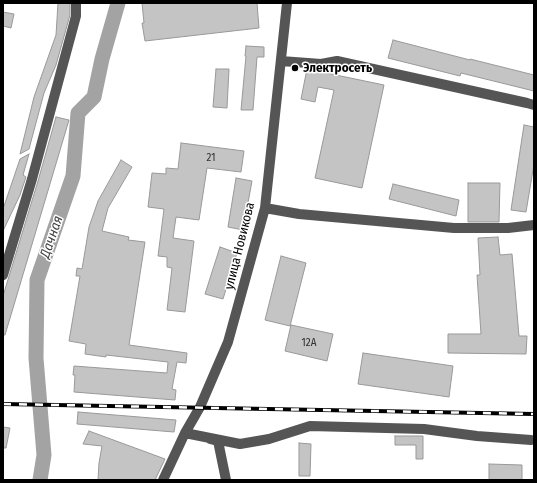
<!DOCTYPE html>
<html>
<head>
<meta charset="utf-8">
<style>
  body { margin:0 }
  #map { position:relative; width:537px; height:483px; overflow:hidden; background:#fff; font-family:"Fira Sans Condensed",sans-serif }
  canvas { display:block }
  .frame { position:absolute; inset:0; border:4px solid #000; pointer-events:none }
</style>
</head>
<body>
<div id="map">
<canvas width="537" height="483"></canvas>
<div class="frame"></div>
</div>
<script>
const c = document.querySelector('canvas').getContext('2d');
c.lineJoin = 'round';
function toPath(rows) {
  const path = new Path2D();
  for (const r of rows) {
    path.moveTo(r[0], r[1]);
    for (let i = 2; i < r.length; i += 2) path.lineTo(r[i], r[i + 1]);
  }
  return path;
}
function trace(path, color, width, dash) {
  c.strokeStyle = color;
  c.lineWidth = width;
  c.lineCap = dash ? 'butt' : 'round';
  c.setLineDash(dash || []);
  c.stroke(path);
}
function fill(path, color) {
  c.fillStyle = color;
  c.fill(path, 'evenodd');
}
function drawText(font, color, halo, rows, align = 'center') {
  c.font = font + ' "Fira Sans Condensed",sans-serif';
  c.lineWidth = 3;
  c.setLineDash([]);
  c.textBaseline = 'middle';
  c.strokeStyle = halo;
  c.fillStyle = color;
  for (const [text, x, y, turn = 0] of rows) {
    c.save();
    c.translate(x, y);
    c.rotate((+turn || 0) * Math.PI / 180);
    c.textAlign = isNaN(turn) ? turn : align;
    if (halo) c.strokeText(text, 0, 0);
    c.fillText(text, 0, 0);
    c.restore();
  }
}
trace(toPath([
  [40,480,44,455,36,358,37,280,73,176,78,113,94,97,102,59,118,3]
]), '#a3a3a3', 15);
const building = toPath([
  [58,3,70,3,70,15,56,65,44,93,29,149,20,154,34,97,56,35,58,3],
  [142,3,257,3,259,28,145,41,142,23,144,23,142,3],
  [3,12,14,14,11,28,3,26,3,12],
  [393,40,470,60,470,59,534,75,534,91,461,73,460,76,388,58,393,40],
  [246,46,264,47,264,57,257,57,253,110,241,110,246,56,245,56,246,46],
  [216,69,229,69,227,108,213,107,216,69],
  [307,69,384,85,362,188,315,178,334,90,318,87,315,102,301,99,307,69],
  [56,117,69,120,5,335,3,335,3,296,38,181,56,117],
  [524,125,534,127,534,164,526,212,511,210,524,125],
  [181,143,244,151,241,172,207,168,199,220,176,217,173,238,194,241,185,312,167,310,172,268,167,267,167,257,158,256,164,209,148,207,152,173,166,174,166,168,178,169,181,143],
  [29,154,23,175,26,177,20,195,3,231,3,209,20,159,29,154],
  [121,160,132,167,108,208,102,231,129,237,128,240,145,242,129,345,187,353,186,363,177,362,172,389,176,390,175,400,74,392,75,375,73,375,74,366,167,373,168,362,106,355,106,357,85,354,86,344,69,341,80,276,76,276,77,268,82,269,89,227,98,201,121,160],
  [236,178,252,181,243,230,228,227,236,178],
  [468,183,500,183,499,222,468,222,468,183],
  [393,184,459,200,456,216,389,199,393,184],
  [498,237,500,255,512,254,519,336,527,336,526,354,448,353,448,334,481,334,477,275,480,275,478,238,498,237],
  [220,247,237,253,223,299,205,294,220,247],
  [281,256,306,263,290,326,265,320,281,256],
  [291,325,333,334,327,361,285,351,291,325],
  [363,353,453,366,449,397,358,384,363,353],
  [78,412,176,420,174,432,77,424,78,412],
  [3,427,10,428,6,448,3,448,3,427],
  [89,431,165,459,155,480,98,480,99,463,102,446,83,444,89,431],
  [395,436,423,436,423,459,416,459,416,445,395,445,395,436],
  [299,443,311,444,310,476,299,476,299,443],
  [489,464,522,465,522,480,489,480,489,464]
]);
fill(building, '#c4c4c4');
trace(building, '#999', 1);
trace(toPath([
  [281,61,321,64,337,61,527,103,534,105],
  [265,208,299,214,454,228,508,228,534,225],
  [3,275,32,179,76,16,76,3],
  [185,433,240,444,269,439,310,426,424,429,477,436,531,440],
  [210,439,218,441,226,480],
  [163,480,185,433,200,407,228,342,265,208,287,3]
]), '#555', 10);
const rail = toPath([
  [3,404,534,414]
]);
trace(rail, '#000', 4);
trace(rail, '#fff', 2.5, [8]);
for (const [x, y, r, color] of [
  [295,68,4,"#000"]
]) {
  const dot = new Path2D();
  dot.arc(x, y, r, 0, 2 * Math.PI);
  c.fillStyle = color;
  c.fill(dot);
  trace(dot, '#fff', 1.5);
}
drawText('11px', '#313131', null, [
  ["21",211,158],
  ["12А",309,343]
]);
drawText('bold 13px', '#000', '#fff', [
  ["Электросеть",303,68]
], 'left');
drawText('13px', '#000', '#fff', [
  ["улица Новикова",240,246,-76]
]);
drawText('italic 14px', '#444', '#fff', [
  ["Дачная",52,237,-71]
]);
</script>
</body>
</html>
